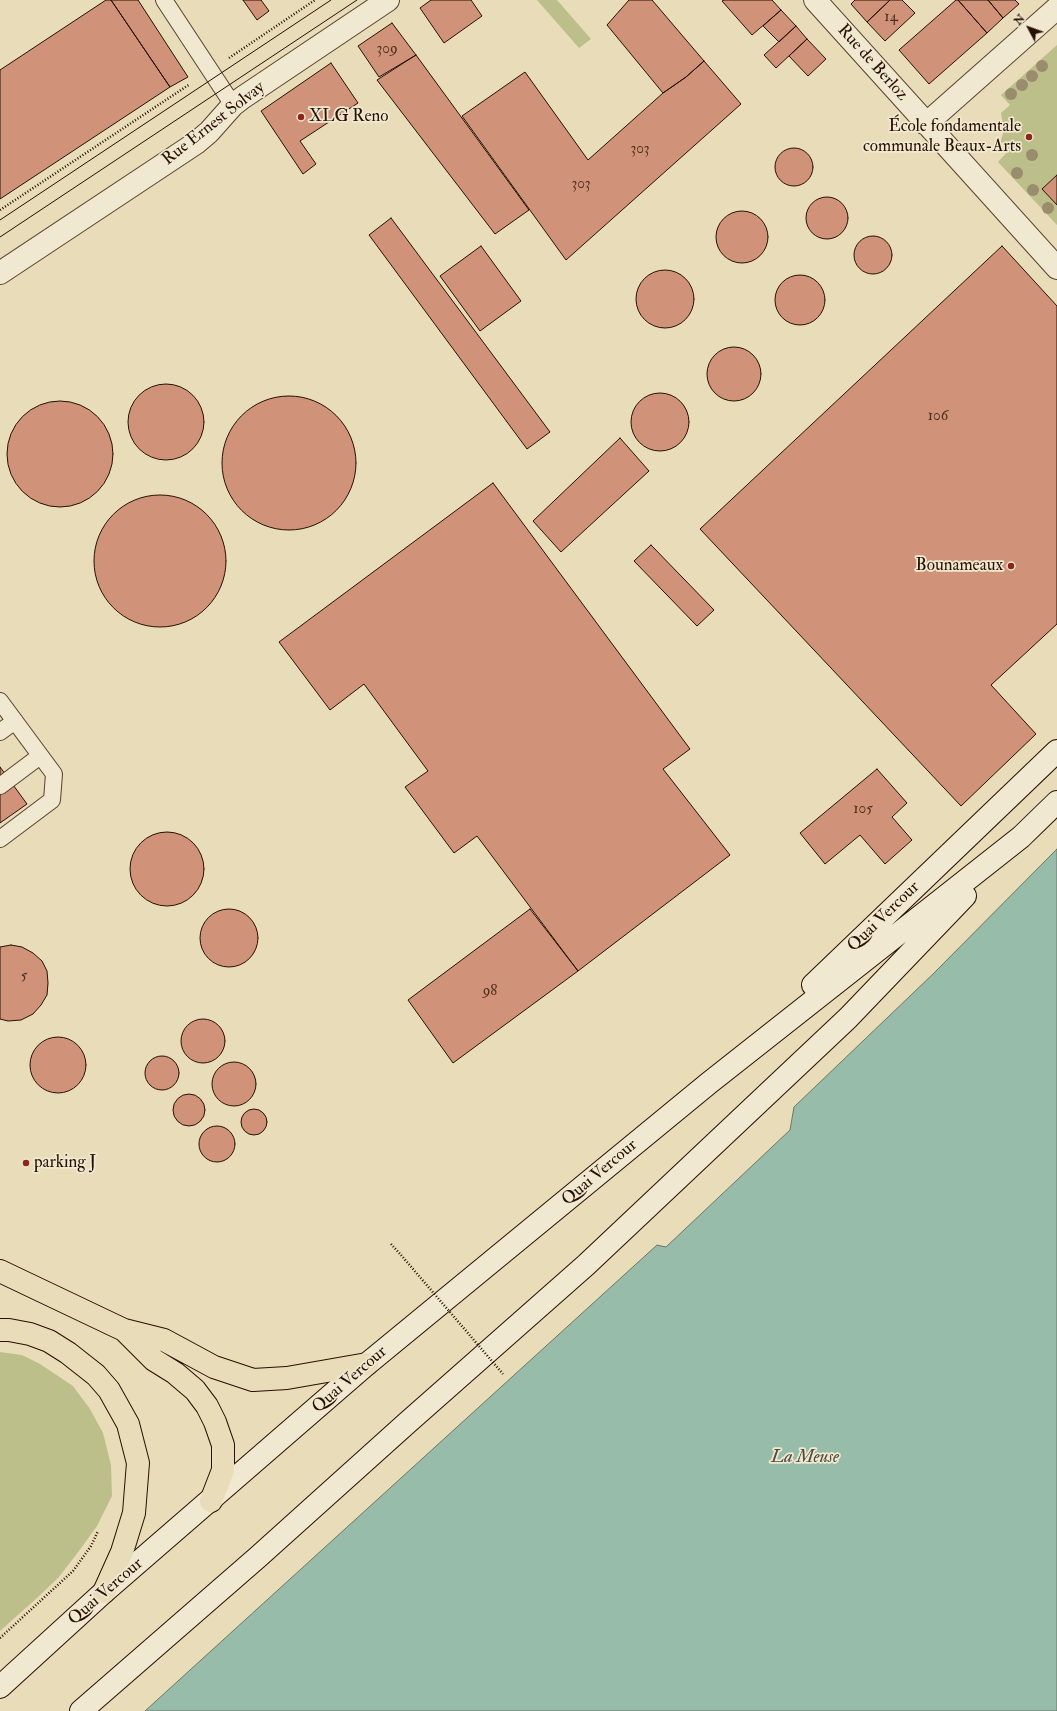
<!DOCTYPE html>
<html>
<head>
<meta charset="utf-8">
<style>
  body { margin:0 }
  #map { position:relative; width:1057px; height:1711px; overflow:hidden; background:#e9dcb8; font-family:"IM FELL Double Pica",serif }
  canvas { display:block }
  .north { position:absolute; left:1009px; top:8px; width:40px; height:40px; -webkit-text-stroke:3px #f1e8d1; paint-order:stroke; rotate:311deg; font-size:11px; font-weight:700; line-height:16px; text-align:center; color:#261000 }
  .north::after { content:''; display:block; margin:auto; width:14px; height:18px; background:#261000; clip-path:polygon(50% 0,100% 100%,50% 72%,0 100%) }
</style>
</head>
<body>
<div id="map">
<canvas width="1057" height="1711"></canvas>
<div class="north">N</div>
</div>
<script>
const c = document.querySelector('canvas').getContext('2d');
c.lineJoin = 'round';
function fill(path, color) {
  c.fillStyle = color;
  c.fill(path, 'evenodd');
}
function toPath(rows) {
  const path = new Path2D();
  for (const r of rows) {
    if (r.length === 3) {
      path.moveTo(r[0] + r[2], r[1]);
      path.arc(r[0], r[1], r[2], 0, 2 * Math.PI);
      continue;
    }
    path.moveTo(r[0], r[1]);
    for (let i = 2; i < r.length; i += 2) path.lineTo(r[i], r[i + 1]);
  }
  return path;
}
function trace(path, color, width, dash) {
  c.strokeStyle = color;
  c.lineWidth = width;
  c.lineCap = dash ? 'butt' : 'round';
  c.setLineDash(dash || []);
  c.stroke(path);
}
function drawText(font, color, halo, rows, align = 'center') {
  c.font = font + ' "IM FELL Double Pica",serif';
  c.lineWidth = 3.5;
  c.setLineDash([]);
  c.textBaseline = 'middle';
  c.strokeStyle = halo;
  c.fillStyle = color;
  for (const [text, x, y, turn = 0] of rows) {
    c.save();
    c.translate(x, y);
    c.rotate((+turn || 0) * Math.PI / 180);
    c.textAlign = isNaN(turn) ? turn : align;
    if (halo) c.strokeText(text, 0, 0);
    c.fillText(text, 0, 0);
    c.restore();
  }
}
fill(toPath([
  [537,0,557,0,591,39,579,48],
  [1057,45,1057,175,1042,189,1057,205,1057,225,998,162,1008,151,1000,143,1004,131,1001,113,1010,105,1001,95],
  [0,1352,22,1355,40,1364,73,1386,90,1409,103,1433,111,1465,112,1496,97,1526,76,1555,58,1578,38,1597,0,1631]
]), '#bcbf8a');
const water = toPath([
  [1057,849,1057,1711,145,1711,657,1245,666,1247,790,1130,794,1107,934,973,1057,849]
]);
fill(water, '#98bcaa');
trace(water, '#6a7766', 1);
const building = toPath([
  [106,0,111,0,170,87,0,199,0,70,106,0],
  [111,0,138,0,188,77,170,87,111,0],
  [243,0,261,0,269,11,257,20,243,0],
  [431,0,471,0,482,16,444,43,420,8,431,0],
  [629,0,652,0,704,61,686,77,663,93,607,25,629,0],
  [724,0,772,0,781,10,752,35,722,1,724,0],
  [855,0,890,0,867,22,851,4,855,0],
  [890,0,902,0,915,13,885,41,867,22,890,0],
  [956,0,958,0,987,33,929,84,899,50,956,0],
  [958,0,988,0,1003,18,987,33,958,0],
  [988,0,1015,0,1019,4,1003,18,988,0],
  [781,10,796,26,779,42,763,26,781,10],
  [392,23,416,55,379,77,358,46,392,23],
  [796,26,807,39,776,68,764,55,796,26],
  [807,39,826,59,808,76,789,56,807,39],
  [416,55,529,210,495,234,377,80,416,55],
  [704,61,741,104,566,260,462,116,525,72,588,160,663,93,686,77,704,61],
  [331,63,358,103,300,141,316,164,303,174,261,111,331,63],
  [794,167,19],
  [1057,175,1057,205,1042,189,1057,175],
  [827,218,21],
  [742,237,26],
  [391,218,550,432,527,449,369,235,391,218],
  [873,255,19],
  [481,246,521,301,480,331,440,276,481,246],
  [1002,246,1057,306,1057,624,991,685,1036,734,961,806,700,529,1002,246],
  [665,299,29],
  [800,300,25],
  [734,374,27],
  [166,422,38],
  [660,422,29],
  [289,463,67],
  [60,454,53],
  [620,438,649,471,561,552,533,521,620,438],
  [493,483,690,749,663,769,730,855,578,971,477,836,454,853,405,787,428,771,364,684,330,710,279,642,493,483],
  [160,561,66],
  [651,545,714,610,697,626,634,561,651,545],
  [0,767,27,804,0,823,0,767],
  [877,769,907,803,892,817,912,840,885,864,860,835,825,864,800,833,877,769],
  [167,869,37],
  [530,909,578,971,453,1063,408,1000,530,909],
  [229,938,29],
  [11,945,22,947,33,953,42,961,47,971,48,983,47,995,41,1005,33,1014,21,1020,8,1021,0,1019,0,947,11,945],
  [203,1041,22],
  [58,1065,28],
  [162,1073,17],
  [234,1084,22],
  [189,1110,16],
  [254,1122,13],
  [217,1144,18]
]);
fill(building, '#d09379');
trace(building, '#261000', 1);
const service = toPath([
  [164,0,233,105],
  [0,701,54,774,52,800,0,839],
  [0,732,15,721],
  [0,786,40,756]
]);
const minor = toPath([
  [815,0,1057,268],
  [926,124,1057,8],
  [0,273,196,143,209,132,233,105,242,98,388,0]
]);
const secondary = toPath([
  [813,985,1057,751],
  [0,1687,104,1592,367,1364,709,1083,1021,837,1057,802],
  [81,1711,258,1557,407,1423,586,1265,848,1018,965,896]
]);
const trunk = toPath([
  [0,1271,124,1330,164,1340,214,1367,253,1380,287,1378,367,1364],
  [0,1330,9,1330,30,1334,49,1341,68,1353,96,1375,109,1390,128,1424,138,1463,134,1513,122,1552,104,1592],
  [124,1330,154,1360,175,1373,195,1390,207,1406,215,1422,223,1445,223,1470,211,1501]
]);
trace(service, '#57432e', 18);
trace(minor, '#57432e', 24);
trace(secondary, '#261000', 24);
trace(trunk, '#261000', 24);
trace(toPath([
  [229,58,315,0],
  [0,210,190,84],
  [391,1244,401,1255],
  [0,1638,73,1571,91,1546,98,1531]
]), '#261000', 2.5, [1, 2]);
trace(service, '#f1e8d1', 16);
trace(minor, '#f1e8d1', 22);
trace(secondary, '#f1e8d1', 22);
trace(trunk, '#e9dcb8', 22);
trace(toPath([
  [0,220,331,0],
  [0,237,357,0]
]), '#261000', 1);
trace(toPath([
  [401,1255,503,1374]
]), '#261000', 2.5, [1, 2]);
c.fillStyle = '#9a8d6d';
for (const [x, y] of [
  [1042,66],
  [1032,76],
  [1022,85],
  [1011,94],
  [1032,155],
  [1017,173],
  [1033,190],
  [1048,208]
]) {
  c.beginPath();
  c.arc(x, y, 6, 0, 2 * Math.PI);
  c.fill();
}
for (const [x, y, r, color] of [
  [301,117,4,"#8f2418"],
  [1029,137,4,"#8f2418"],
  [1011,566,4,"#8f2418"],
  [26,1163,4,"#8f2418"]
]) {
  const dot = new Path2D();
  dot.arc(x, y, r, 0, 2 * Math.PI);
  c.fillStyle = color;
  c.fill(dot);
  trace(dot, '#f1e8d1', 1.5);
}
drawText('15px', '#50311e', null, [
  ["14",891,18],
  ["309",387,50],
  ["303",640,150],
  ["303",581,185],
  ["106",938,417],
  ["105",863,810],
  ["5",24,977],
  ["98",490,992]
]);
drawText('17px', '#261000', '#f1e8d1', [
  ["Rue de Berloz",872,63,48],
  ["Rue Ernest Solvay",214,124,-38],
  ["Quai Vercour",884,917,-44],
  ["Quai Vercour",600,1173,-40],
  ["Quai Vercour",350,1380,-41],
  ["Quai Vercour",106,1592,-41]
]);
drawText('17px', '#261000', '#f1e8d1', [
  ["XLG Reno",309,117],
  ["École fondamentale",1021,127,"right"],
  ["communale Beaux-Arts",1021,147,"right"],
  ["Bounameaux",1003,566,"right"],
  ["parking J",34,1163]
], 'left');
drawText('italic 18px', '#4e4c3c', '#f1e8d1', [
  ["La Meuse",805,1458]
]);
</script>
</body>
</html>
